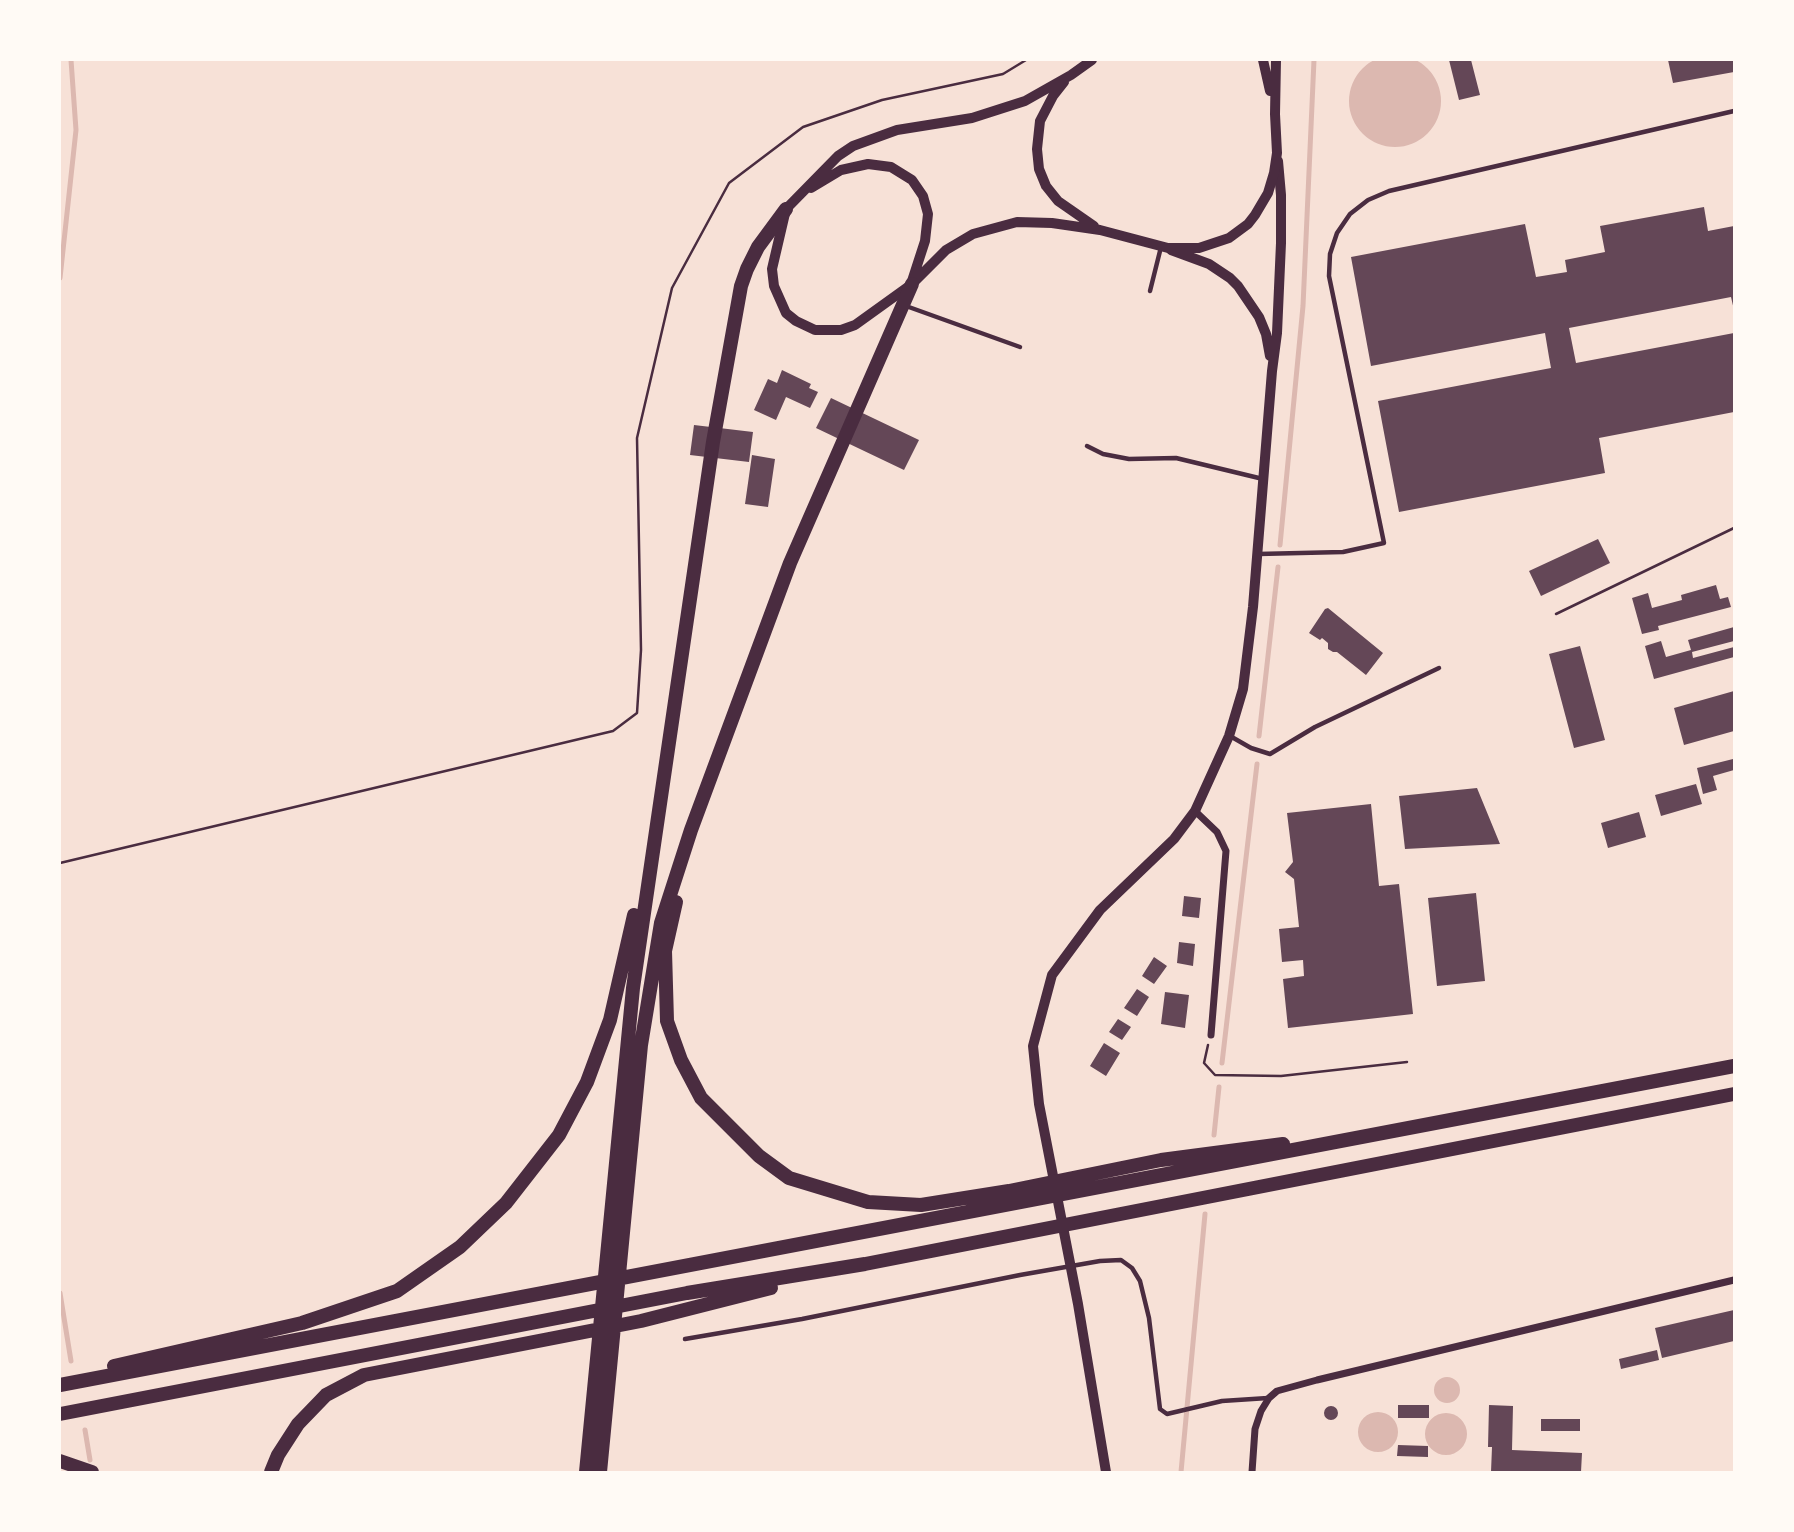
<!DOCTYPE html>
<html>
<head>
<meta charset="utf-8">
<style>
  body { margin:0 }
  #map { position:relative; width:1794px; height:1532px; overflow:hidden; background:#f7e1d7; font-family:"Source Sans 3",sans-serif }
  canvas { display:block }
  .frame { position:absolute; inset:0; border:61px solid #fffaf5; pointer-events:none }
</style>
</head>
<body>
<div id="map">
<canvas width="1794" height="1532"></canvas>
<div class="frame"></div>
</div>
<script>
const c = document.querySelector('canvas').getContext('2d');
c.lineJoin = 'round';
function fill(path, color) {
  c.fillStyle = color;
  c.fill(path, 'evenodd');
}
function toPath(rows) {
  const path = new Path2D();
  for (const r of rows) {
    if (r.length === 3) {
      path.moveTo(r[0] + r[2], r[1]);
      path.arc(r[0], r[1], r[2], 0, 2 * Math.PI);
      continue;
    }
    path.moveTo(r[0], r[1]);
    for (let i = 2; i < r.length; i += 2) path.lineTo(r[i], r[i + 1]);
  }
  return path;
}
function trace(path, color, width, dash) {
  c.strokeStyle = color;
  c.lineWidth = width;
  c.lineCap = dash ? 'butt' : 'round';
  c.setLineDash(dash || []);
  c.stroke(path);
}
fill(toPath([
  [1395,101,46],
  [1447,1390,13],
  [1378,1432,20],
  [1446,1434,21]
]), '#dcb8b0');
trace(toPath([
  [60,278,76,130,71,60],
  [1280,545,1303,306,1314,60],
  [1259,736,1278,567],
  [1222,1063,1257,764],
  [1214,1135,1219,1087],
  [60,1293,71,1361],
  [85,1430,90,1460],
  [1181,1472,1205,1214]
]), '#dcb8b0', 5);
fill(toPath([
  [1449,60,1471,60,1480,95,1459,100],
  [1668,60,1734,60,1734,72,1673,83],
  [1704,207,1708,231,1734,226,1734,310,1731,297,1569,328,1576,363,1734,333,1734,412,1599,438,1605,473,1399,512,1378,401,1551,368,1549,357,1545,333,1371,366,1351,257,1525,224,1536,277,1567,272,1565,260,1605,252,1600,226],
  [782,370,811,384,809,388,818,392,810,408,786,397,776,420,754,410,768,379,777,383],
  [831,398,919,440,904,470,816,428],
  [694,425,753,432,749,462,690,455],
  [752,455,775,459,768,507,745,504],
  [1598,539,1610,563,1541,596,1529,571],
  [1716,585,1720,599,1728,597,1731,607,1658,626,1659,630,1642,634,1632,598,1648,593,1652,608,1682,600,1681,595],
  [1328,608,1383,653,1366,675,1337,652,1333,652,1328,649,1328,643,1322,638,1320,640,1309,633,1325,609],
  [1734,627,1734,641,1692,652,1693,658,1734,647,1734,657,1654,679,1645,646,1661,641,1666,657,1691,650,1688,640],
  [1580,646,1605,740,1574,748,1549,654],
  [1734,691,1734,731,1684,745,1674,708],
  [1733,759,1734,770,1713,776,1717,790,1703,794,1697,768],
  [1696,784,1702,804,1661,816,1655,795],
  [1477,788,1500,844,1405,849,1399,796],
  [1371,804,1379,886,1399,884,1413,1014,1288,1028,1283,979,1304,976,1303,960,1282,962,1279,929,1299,927,1294,879,1285,872,1293,862,1287,813],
  [1639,812,1646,837,1608,848,1601,823],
  [1476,893,1485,981,1437,986,1428,898],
  [1184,896,1201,898,1199,918,1182,916],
  [1179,942,1195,944,1193,966,1177,963],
  [1154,957,1167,966,1154,984,1142,976],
  [1137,989,1149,997,1137,1016,1124,1008],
  [1165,992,1189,995,1185,1028,1161,1024],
  [1118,1019,1131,1027,1122,1040,1109,1032],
  [1104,1043,1120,1053,1106,1076,1090,1066],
  [1734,1310,1734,1341,1662,1358,1655,1328],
  [1657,1350,1659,1360,1621,1369,1619,1359],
  [1398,1405,1429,1405,1429,1418,1398,1418],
  [1489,1405,1513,1406,1512,1450,1582,1453,1581,1472,1491,1472,1492,1447,1488,1447],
  [1331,1413,7],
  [1541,1419,1580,1419,1580,1431,1541,1431],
  [1398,1445,1428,1446,1428,1457,1397,1456]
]), '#644757');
trace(toPath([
  [1556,614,1734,528],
  [60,863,613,731,637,713,641,650,637,438,672,288,729,183,803,127,882,100,1003,74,1026,60],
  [1208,1045,1204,1063,1215,1075,1281,1076,1407,1062]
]), '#4a2c40', 2.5);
trace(toPath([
  [1150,291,1161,247],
  [906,306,1020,347],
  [1087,446,1103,454,1129,459,1176,458,1263,479],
  [1258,554,1343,552,1384,543,1329,276,1330,254,1337,233,1350,214,1368,200,1389,191,1734,111],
  [1230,736,1251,748,1270,754,1315,727,1439,668],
  [685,1339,802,1319,1020,1275,1100,1261,1121,1260,1132,1268,1140,1281,1149,1318,1160,1409,1167,1414,1222,1401,1268,1398]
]), '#4a2c40', 4.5);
trace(toPath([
  [1195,811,1217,832,1226,851,1211,1035],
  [1252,1472,1255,1429,1261,1411,1269,1398,1277,1391,1317,1380,1734,1280]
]), '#4a2c40', 7);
trace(toPath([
  [1171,250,1209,264,1230,278,1238,286,1259,317,1266,334,1270,356],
  [1106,1472,1078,1304,1039,1104,1033,1046,1052,975,1100,910,1174,839,1195,811,1229,736,1243,689,1253,607,1272,371,1277,333,1281,243,1281,195,1278,161]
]), '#4a2c40', 10);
trace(toPath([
  [1092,60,1071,75,1025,101,972,118,897,130,853,146,838,156,786,209,772,269,774,286,786,313,796,321,815,330,841,330,855,325,912,284,946,250,973,234,1017,222,1052,223,1100,230,1168,248,1199,248,1229,238,1248,224,1255,215,1268,193,1274,173,1277,153,1275,114,1276,60],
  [1263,60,1270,91],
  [1064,82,1053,96,1040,121,1037,149,1039,169,1046,186,1058,201,1094,226],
  [811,188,841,170,868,164,891,167,912,180,923,196,928,214,925,241,912,281]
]), '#4a2c40', 10);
trace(toPath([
  [676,902,665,951,667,1021,681,1060,701,1098,759,1156,789,1178,868,1202,921,1205,1009,1191,1161,1160,1283,1144],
  [114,1366,302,1323,397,1291,460,1247,506,1203,559,1135,587,1082,610,1020,634,915],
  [60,1385,1734,1066],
  [60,1414,687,1293,865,1264,1734,1094],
  [60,1461,92,1472],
  [271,1472,278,1455,298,1424,326,1395,364,1375,641,1321,771,1288],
  [586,1472,633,988,713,442,741,286,747,269,758,247,786,209],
  [600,1472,641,1045,661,923,691,830,790,563,912,284]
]), '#4a2c40', 14);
</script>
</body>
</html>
